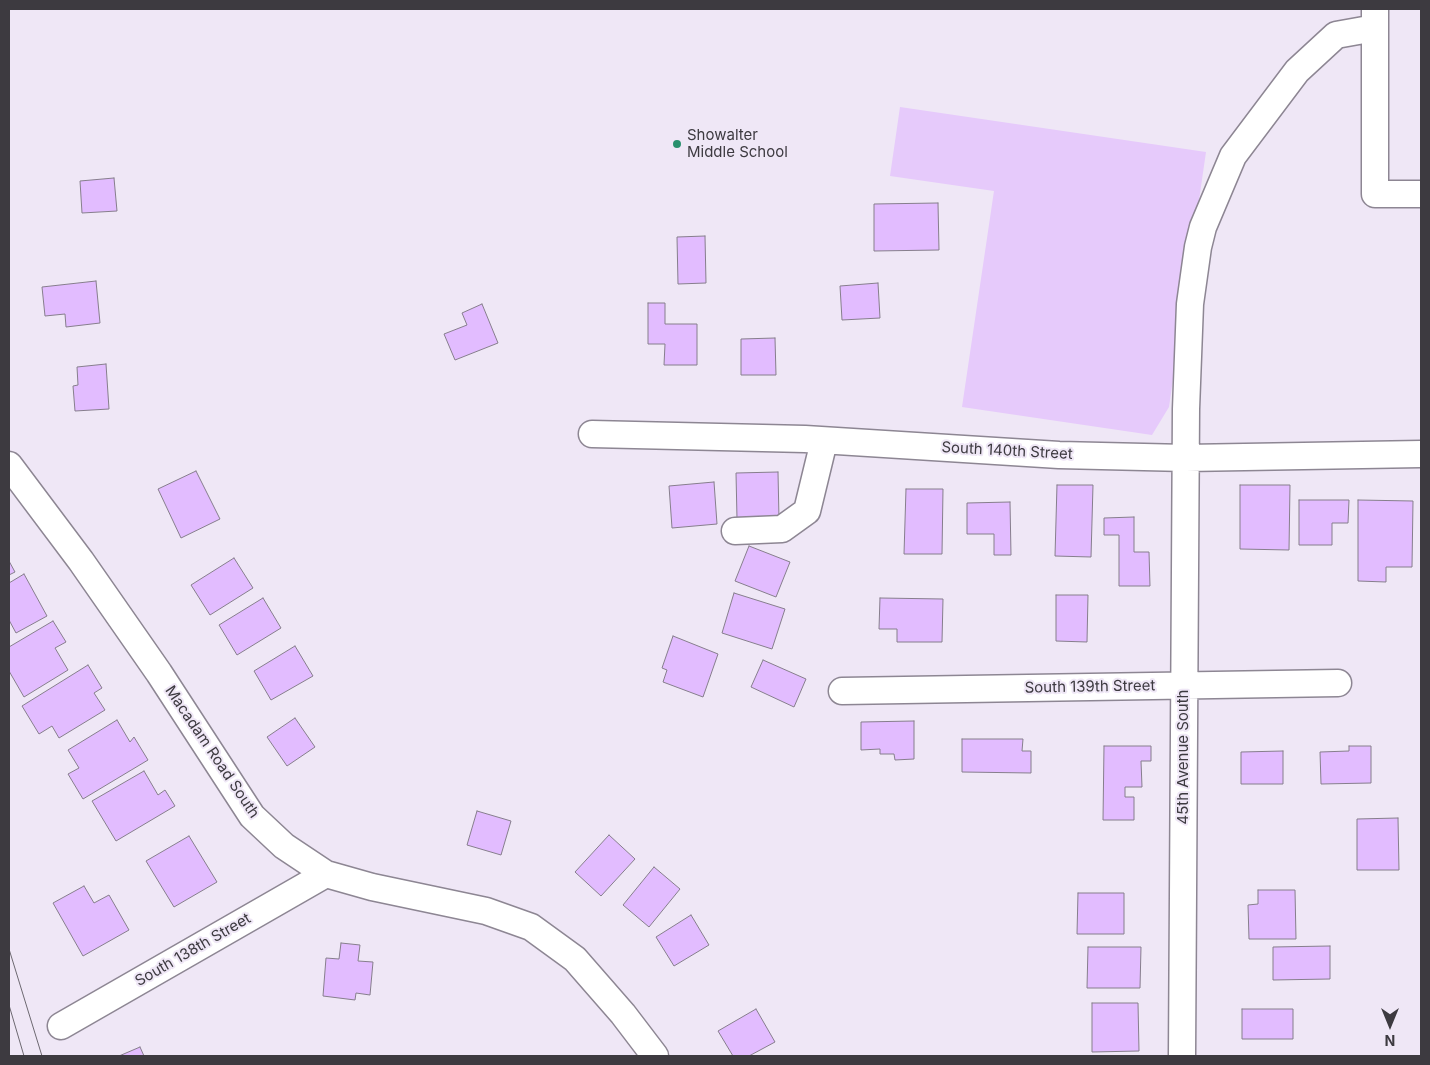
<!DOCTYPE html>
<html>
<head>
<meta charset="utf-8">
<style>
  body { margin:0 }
  #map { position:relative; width:1430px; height:1065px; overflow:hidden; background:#efe7f6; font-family:Inter,sans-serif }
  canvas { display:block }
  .frame { position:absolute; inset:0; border:10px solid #3d3a40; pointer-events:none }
  .north { position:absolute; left:1365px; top:1000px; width:50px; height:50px; -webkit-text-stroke:4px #efe7f6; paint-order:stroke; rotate:180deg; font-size:14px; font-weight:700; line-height:20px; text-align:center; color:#3d3a40 }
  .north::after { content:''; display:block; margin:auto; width:18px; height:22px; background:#3d3a40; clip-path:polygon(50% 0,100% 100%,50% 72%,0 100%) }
</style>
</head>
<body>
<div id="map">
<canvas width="1430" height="1065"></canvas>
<div class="frame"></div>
<div class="north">N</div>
</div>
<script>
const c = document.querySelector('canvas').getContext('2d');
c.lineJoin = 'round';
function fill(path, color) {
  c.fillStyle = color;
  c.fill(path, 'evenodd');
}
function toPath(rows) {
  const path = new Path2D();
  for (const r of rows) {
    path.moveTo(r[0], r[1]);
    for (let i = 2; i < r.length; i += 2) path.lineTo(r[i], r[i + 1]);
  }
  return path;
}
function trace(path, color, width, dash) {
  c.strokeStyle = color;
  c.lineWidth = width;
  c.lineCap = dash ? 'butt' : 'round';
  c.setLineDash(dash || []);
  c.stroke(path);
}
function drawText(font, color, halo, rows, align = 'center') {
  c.font = font + ' Inter,sans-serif';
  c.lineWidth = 4;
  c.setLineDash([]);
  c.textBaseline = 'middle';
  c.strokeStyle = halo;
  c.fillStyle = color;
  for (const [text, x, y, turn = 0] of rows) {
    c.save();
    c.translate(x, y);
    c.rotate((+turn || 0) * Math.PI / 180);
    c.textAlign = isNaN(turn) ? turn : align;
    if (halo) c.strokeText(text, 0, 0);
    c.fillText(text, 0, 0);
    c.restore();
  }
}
fill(toPath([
  [900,107,1206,152,1169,407,1152,435,962,407,994,191,890,176]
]), '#e6cafb');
const building = toPath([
  [114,178,117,211,82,213,80,181,114,178],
  [938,203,939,250,874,251,874,204,938,203],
  [705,236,706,283,678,284,677,237,705,236],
  [96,281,100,323,66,327,65,314,45,316,42,287,96,281],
  [878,283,880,318,842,320,840,286,878,283],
  [648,303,665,303,665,324,697,324,697,365,664,365,665,344,648,344,648,303],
  [482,304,498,343,455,360,444,334,467,325,462,313,482,304],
  [775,338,776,375,741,375,741,339,775,338],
  [106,364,109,409,75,411,73,386,78,385,77,367,106,364],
  [196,471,220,519,181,538,158,489,196,471],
  [778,472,779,519,737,519,736,473,778,472],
  [714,482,717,524,672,528,669,486,714,482],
  [1057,485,1093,485,1091,557,1055,556,1057,485],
  [1240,485,1290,485,1289,550,1240,549,1240,485],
  [906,489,943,489,942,554,904,554,906,489],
  [1299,500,1349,500,1348,523,1332,523,1332,545,1299,545,1299,500],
  [1358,500,1413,501,1412,567,1386,567,1386,582,1358,581,1358,500],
  [1010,502,1011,555,994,555,994,534,967,534,967,503,1010,502],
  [1134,517,1134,552,1149,552,1150,586,1119,586,1119,535,1104,535,1104,518,1134,517],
  [749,546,790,562,776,597,735,581,749,546],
  [234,558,253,588,210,615,191,585,234,558],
  [9,561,15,572,9,575,9,561],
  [24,574,47,616,16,633,9,620,9,583,24,574],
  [734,593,785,609,772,649,722,633,734,593],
  [1056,595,1088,595,1087,642,1056,641,1056,595],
  [263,598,281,628,237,655,219,625,263,598],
  [880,598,943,599,942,642,897,642,897,629,879,629,880,598],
  [53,621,66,642,55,648,68,670,24,697,9,671,9,647,53,621],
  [673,636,718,654,703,697,663,682,667,670,662,668,673,636],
  [295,646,313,676,271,700,254,671,295,646],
  [763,660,806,679,794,707,751,687,763,660],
  [88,665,102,688,94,693,105,710,59,738,52,726,39,734,22,706,88,665],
  [295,718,315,747,287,766,267,737,295,718],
  [117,720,130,742,134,737,148,760,83,799,68,774,79,768,68,750,117,720],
  [914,721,914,759,895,760,894,754,880,754,880,749,861,750,861,722,914,721],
  [962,739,1023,739,1022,751,1031,751,1031,773,962,772,962,739],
  [1104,746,1151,746,1151,761,1141,761,1142,787,1125,787,1125,797,1134,797,1134,820,1103,820,1104,746],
  [1349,746,1371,746,1371,783,1321,784,1320,752,1349,751,1349,746],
  [1283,751,1283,784,1241,784,1241,752,1283,751],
  [144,771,158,795,165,790,175,806,116,841,92,801,144,771],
  [477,811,511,821,501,855,467,845,477,811],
  [1398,818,1399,870,1357,870,1357,819,1398,818],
  [609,835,635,859,601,896,575,872,609,835],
  [189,836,217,882,174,907,146,861,189,836],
  [654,867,680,889,649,927,623,905,654,867],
  [84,886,94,903,109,895,129,930,83,956,53,903,84,886],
  [1258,890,1295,890,1296,939,1249,939,1248,905,1258,904,1258,890],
  [1078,893,1124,893,1124,934,1077,934,1078,893],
  [691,915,709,945,674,966,656,937,691,915],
  [341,943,360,945,358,961,373,962,370,995,356,993,355,1000,323,996,326,958,339,959,341,943],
  [1330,946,1330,979,1273,980,1273,947,1330,946],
  [1088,947,1141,947,1140,988,1087,988,1088,947],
  [1092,1003,1138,1003,1139,1051,1092,1052,1092,1003],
  [756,1009,775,1042,749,1056,733,1056,718,1031,756,1009],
  [1242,1009,1293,1009,1293,1039,1242,1039,1242,1009],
  [140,1047,144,1056,119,1056,140,1047]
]);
fill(building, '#e2bcff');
trace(building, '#867e8c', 1);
const minor = toPath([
  [1375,9,1375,194,1421,194],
  [592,434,805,439,1059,455,1186,458,1421,454],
  [9,465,81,561,159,673,252,816,284,846,326,874,372,887,486,911,531,927,575,959,623,1014,655,1056],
  [735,531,782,529,807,511,824,441],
  [842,691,1338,683],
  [61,1026,326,874],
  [1182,1056,1186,409,1190,304,1198,247,1203,227,1233,156,1297,71,1336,35,1375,28]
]);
trace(minor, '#8d8693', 29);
trace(minor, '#fff', 26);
trace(toPath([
  [9,949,42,1056],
  [9,1005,24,1056]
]), '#6c6870', 1);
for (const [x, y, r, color] of [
  [677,144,5,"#28906d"]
]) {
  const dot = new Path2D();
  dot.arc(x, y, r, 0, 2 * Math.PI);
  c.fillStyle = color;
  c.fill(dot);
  trace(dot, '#efe7f6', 2);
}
drawText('15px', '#3d3a40', '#efe7f6', [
  ["Showalter",687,135],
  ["Middle School",687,152]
], 'left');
drawText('15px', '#3d3a40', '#efe7f6', [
  ["South 140th Street",1007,451,3],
  ["South 139th Street",1090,687,-1],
  ["Macadam Road South",212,752,56],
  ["45th Avenue South",1183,757,-90],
  ["South 138th Street",193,950,-30]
]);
</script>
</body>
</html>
